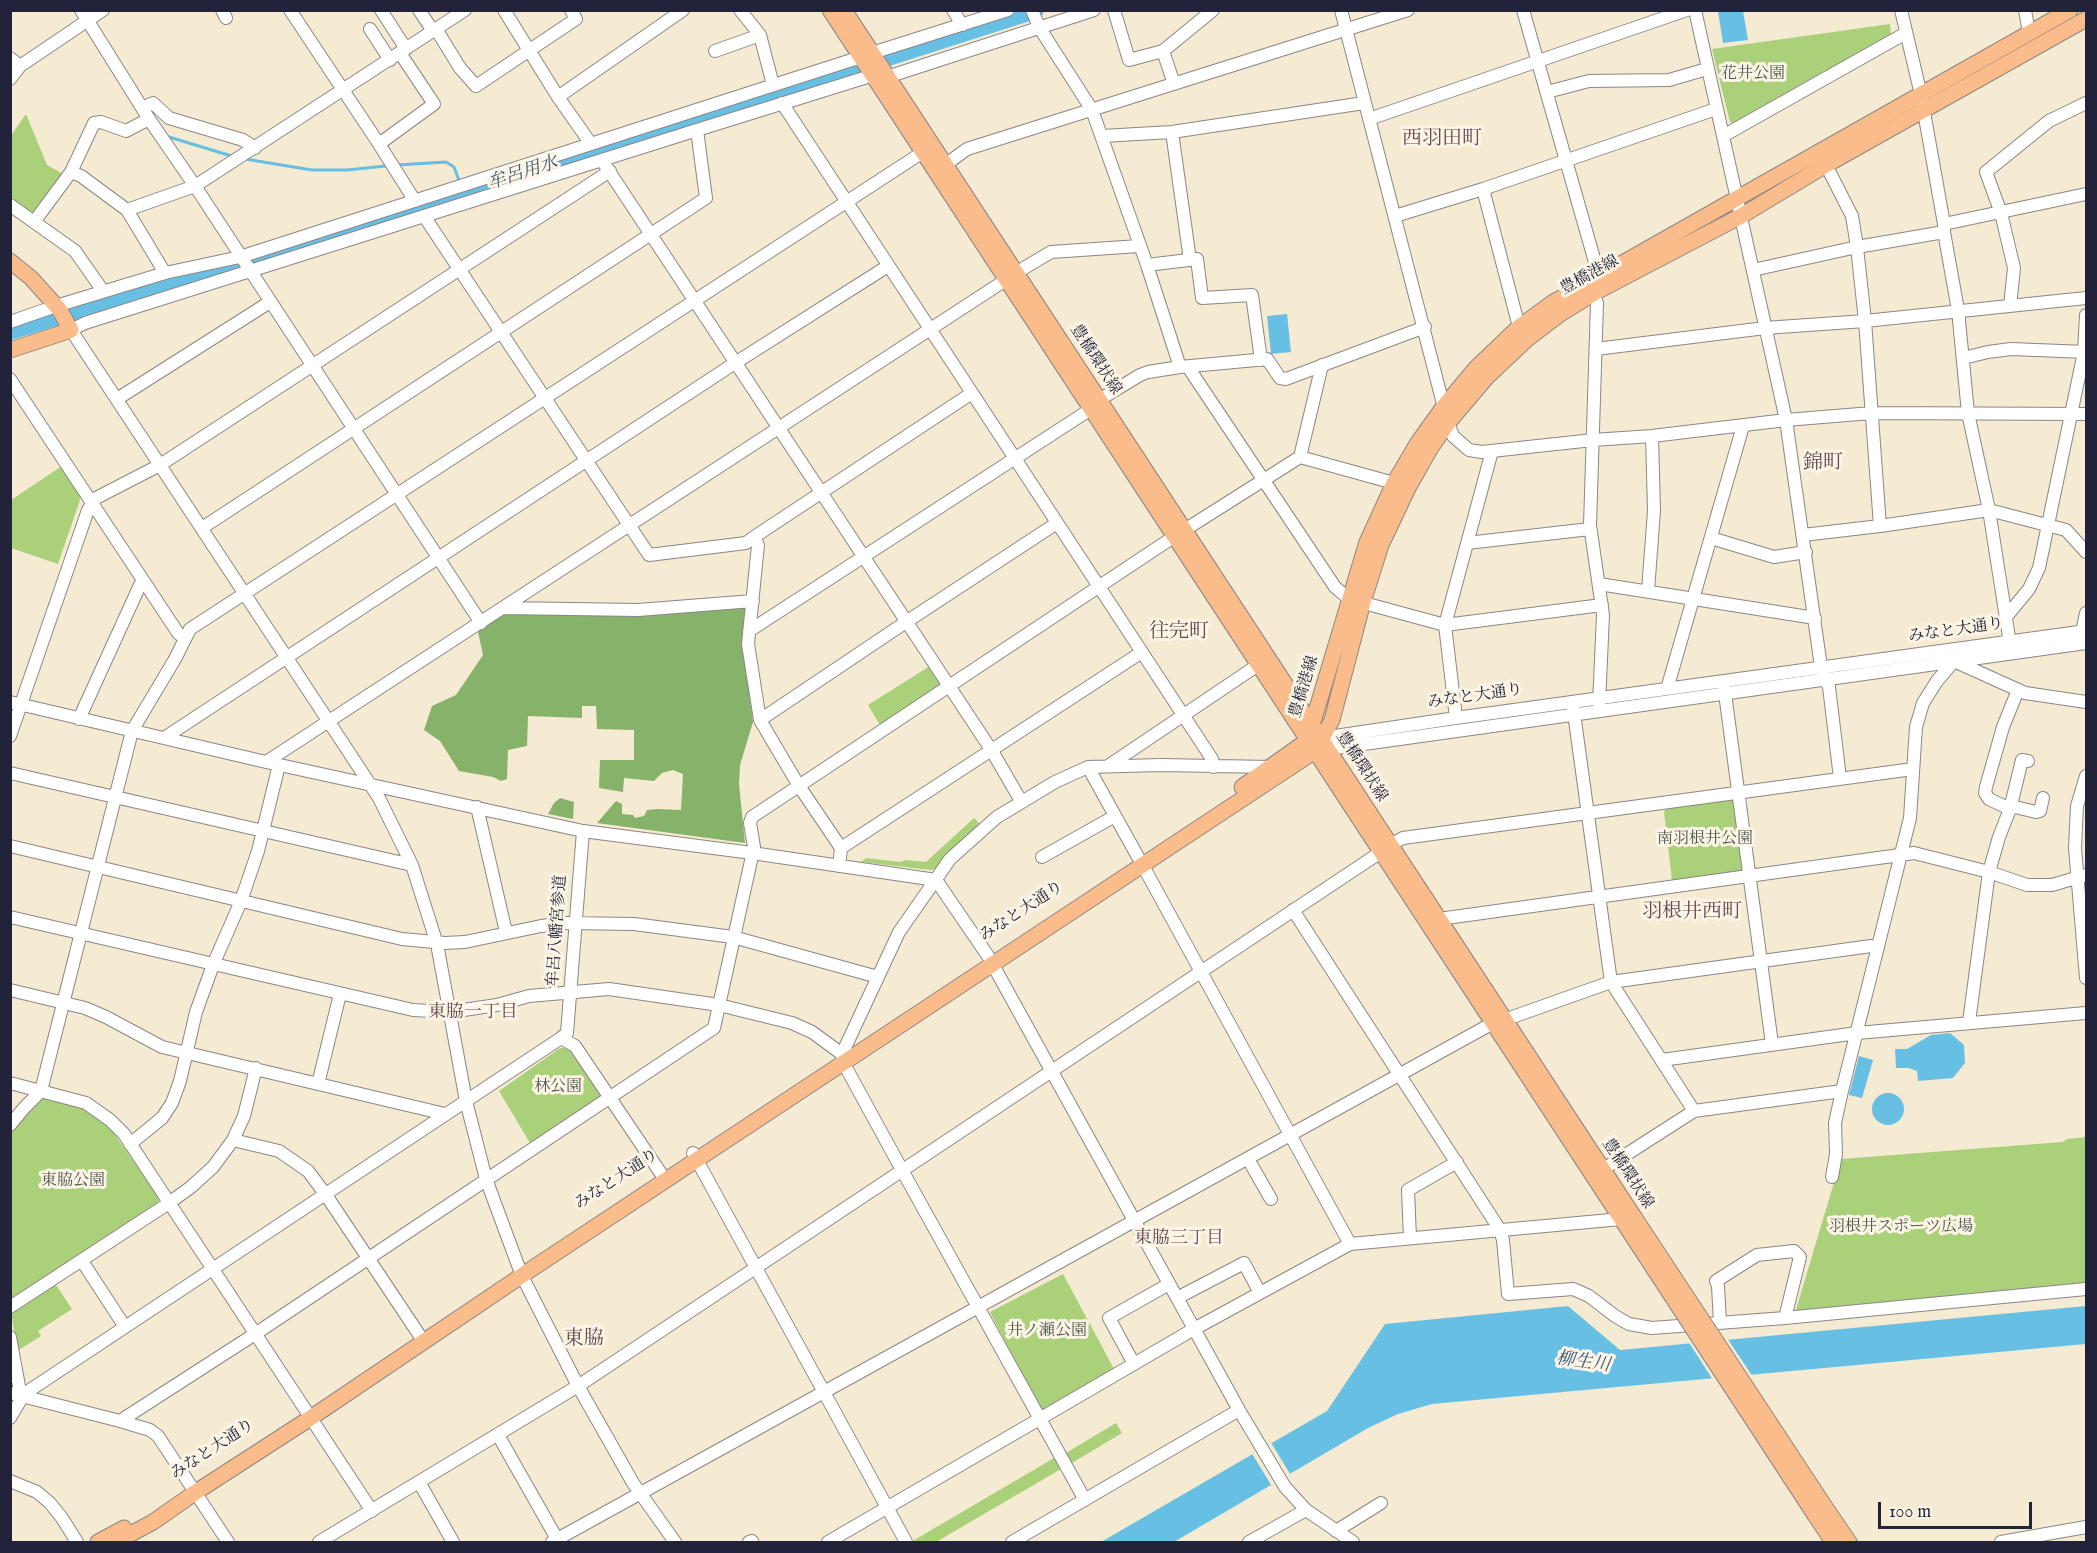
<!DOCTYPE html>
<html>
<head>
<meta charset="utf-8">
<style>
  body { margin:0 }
  #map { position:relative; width:2097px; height:1553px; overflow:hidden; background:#f5ead2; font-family:"IM FELL English",serif }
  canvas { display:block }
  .frame { position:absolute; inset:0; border:12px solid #22223b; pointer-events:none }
  .scale { position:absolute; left:1878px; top:1502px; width:154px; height:27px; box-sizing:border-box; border:3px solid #22223b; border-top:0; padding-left:8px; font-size:18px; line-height:21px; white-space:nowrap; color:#22223b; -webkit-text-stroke:4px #fcf5e5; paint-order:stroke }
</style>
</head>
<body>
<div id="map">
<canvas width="2097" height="1553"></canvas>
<div class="frame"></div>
<div class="scale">100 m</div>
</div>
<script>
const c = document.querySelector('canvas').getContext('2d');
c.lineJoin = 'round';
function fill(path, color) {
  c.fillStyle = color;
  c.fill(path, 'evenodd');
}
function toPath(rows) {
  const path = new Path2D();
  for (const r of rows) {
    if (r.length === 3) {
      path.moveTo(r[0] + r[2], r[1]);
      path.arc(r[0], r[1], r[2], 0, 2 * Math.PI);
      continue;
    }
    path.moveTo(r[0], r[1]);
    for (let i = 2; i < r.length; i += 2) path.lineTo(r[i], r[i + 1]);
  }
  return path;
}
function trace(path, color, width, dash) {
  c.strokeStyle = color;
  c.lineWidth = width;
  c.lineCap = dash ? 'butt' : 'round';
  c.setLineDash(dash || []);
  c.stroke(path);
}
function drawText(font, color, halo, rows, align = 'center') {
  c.font = font + ' "IM FELL English","Noto Serif JP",serif';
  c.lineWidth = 6;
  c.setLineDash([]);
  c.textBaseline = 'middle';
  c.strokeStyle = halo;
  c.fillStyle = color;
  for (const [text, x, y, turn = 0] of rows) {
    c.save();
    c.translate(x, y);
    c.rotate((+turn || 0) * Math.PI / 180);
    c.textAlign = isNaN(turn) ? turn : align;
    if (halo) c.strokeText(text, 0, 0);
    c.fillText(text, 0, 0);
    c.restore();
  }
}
fill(toPath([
  [1890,24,1891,34,1734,123,1730,122,1712,49],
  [26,114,47,165,63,174,34,212,30,212,11,197,10,137],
  [62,466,79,492,80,500,58,564,11,548,11,500],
  [930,666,941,682,941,686,880,725,868,705],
  [1734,798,1746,871,1674,881,1672,880,1664,812,1666,808],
  [974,818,980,824,946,855,935,869,931,870,861,862,866,858,900,862,906,860,926,862],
  [560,1048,569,1048,603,1097,530,1143,499,1091],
  [40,1097,75,1105,97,1116,109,1126,159,1198,158,1204,86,1252,12,1298,10,1297,10,1132,27,1110],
  [2086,1137,2086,1284,1795,1313,1841,1159,2063,1142,2067,1139],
  [1063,1274,1114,1369,1046,1410,1040,1409,990,1312],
  [54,1282,72,1309,38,1331,41,1336,17,1351,11,1311],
  [1116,1423,1122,1433,1072,1463,1066,1453],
  [1054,1458,1061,1469,936,1542,911,1542]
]), '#aad07a');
fill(toPath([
  [747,608,743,642,753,722,740,765,739,784,745,843,597,823,616,801,622,804,622,814,633,815,635,818,644,816,647,810,657,809,681,810,683,774,673,770,662,773,654,781,624,778,623,792,599,788,600,760,634,760,634,730,597,729,596,706,582,706,582,718,528,716,527,746,508,750,507,779,501,781,493,777,459,771,440,741,424,730,432,706,456,695,483,655,478,632,503,613],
  [560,798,574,802,573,819,548,814,554,803]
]), '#87b26a');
fill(toPath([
  [1718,11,1743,11,1748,40,1723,43],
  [1287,314,1291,352,1271,354,1267,316],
  [1950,1033,1964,1045,1965,1063,1953,1078,1918,1081,1917,1071,1909,1068,1896,1068,1895,1049,1907,1049,1931,1035],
  [1859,1056,1873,1060,1862,1098,1849,1095],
  [1888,1109,16],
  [1568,1306,1620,1350,2086,1306,2086,1344,1432,1404,1398,1414,1368,1428,1174,1542,1101,1542,1327,1411,1385,1324]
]), '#67c0e4');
fill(toPath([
  [1727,1338,1753,1377,1713,1380,1688,1341],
  [1270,1441,1292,1477,1273,1488,1251,1452]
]), '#f5ead2');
trace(toPath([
  [169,137,235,157],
  [245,159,312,170,347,170,386,166],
  [397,165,446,162,454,167,460,183]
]), '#67c0e4', 3);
trace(toPath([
  [10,331,130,294,146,295,1035,10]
]), '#67c0e4', 18);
const minor = toPath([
  [81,10,149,119,195,186,481,623],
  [222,10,226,18],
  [290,10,379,144,415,201],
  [381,10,406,49],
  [419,10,433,31],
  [504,10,558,97,591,144],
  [740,10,760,35,773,85],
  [953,10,962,25],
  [1032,10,1039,27,1092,110,1147,265,1180,367],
  [1114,10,1129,60,1163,51],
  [1341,10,1448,423,1453,436,1469,450,1482,452,1593,440,1652,436,1786,420,1872,413,2086,414],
  [1523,10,1599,276],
  [1695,10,1786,420,1821,667,1829,687,1840,778],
  [1901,10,1921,95,1944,224,1944,232,1958,310,1968,413,1989,510,2011,650],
  [2025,10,2029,33],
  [370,29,390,60],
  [436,29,460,68,476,86,576,19,571,10],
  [715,51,760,35],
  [872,53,1008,10],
  [10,58,20,66],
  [10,79,20,66,103,10],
  [1174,84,1163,51,1213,10],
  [1547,92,1589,81,1669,80,1707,69],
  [558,97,683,10],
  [782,103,1212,759,1213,767],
  [142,108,153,103,169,118,243,140,255,148],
  [1369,119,1687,10],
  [1172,132,1190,260],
  [1102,136,1172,132,1364,103],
  [1723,136,1906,33],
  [379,144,434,104,400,53],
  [605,165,992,751,1021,801],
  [945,165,967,149,1408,10],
  [1826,165,1852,216,1857,247,1865,321,1880,526],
  [71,172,81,176,127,210,165,273],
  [1483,189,1519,327],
  [10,205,75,251,103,291],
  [127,210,195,186,465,10],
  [424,216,649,555,746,543,754,537],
  [1395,216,1483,189,1716,109],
  [34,222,71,172,94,123,101,122,126,131,149,119],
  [1944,224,2086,194],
  [1147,265,1197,259,1202,298,1252,295,1261,360],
  [1753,270,1857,247,1944,232],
  [1594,293,1597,303,1590,525,1603,615,1599,704],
  [2010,306,2014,268,2001,213,1986,172,2049,121,2086,103],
  [10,322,56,306,165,273,240,257,861,57],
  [1596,349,1765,328,1865,321,2086,298],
  [1963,358,1988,352,2011,349,2086,352],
  [1188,367,1335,587,1349,599,1445,625,1602,605],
  [10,379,178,633,185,639],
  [117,399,270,302],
  [1099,400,1140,375,1148,372,1180,367,1267,359,1280,378,1286,379,1425,327],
  [1300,457,1322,365],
  [202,528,706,198,697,130],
  [1803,535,1880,526,1989,510,2066,530,2086,552],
  [1711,538,1774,557,1806,552],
  [1467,543,1590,529],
  [1599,584,1815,618],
  [1648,591,1654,511,1652,436],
  [504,608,638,610,753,601],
  [2006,617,2029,589,2039,568,2084,352,2086,315],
  [749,631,1091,409],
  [2082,632,2086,613],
  [1724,686,1772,1044],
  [1667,689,1743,426],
  [10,702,266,762,583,831,752,853,936,880,988,956,1239,1410,1285,1487,1306,1510,1353,1542],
  [1573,706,1611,982,1694,1111],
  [1456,718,1445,625,1492,451],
  [79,719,140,585,144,582],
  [760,720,906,622,1057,523],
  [10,736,88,510,96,498,160,465,610,171],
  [164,738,735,363,888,266],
  [1315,739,1456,718,2086,631],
  [1321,750,2086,643],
  [266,762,1024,268,1051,252,1139,246],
  [1108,766,1258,665],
  [1088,767,1138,857],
  [10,773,412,865],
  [2086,776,2077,806,2075,848,2086,978],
  [2011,806,2036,812,2040,811,2043,798],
  [477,807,506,932],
  [2010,809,2022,760,2028,761],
  [583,831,567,1033,561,1038,575,1046,666,1181],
  [1390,845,1403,838,1913,769],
  [10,846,402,939,445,943,465,942,541,926,566,923,634,924,733,937,878,977],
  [841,848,1142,652],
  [1042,857,1115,816],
  [1142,864,1350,1244],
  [839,866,841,848,799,786,760,720,748,644,758,545,754,537,972,393],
  [1293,910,1500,1230,1503,1240,1508,1294,1573,1289,1589,1296,1615,1316,1629,1324,1652,1328,1785,1318,2086,1289],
  [10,917,413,1010,450,1012,497,1005,529,996,609,989,719,1005,792,1023,812,1032,842,1054,899,932,950,859,997,817,1055,782,1088,767,1160,765,1272,767],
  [1439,919,1914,853,1989,872,2027,885,2052,885,2086,875],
  [10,990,85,1008,106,1017,162,1047,445,1114],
  [1504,1020,1611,982,1871,946,1878,948],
  [1969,1022,1989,872,1999,837,2010,809,1989,799,1985,793,1986,787,2003,727,2018,690],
  [842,1056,844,1064,902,1170,1085,1500],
  [1662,1060,1857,1033,2086,1013],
  [10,1083,86,1103,110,1120,124,1134,372,1511],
  [318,1084,340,994],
  [10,1125,24,1108,41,1091,132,731,175,659,190,629,923,152],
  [233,1140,279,1151,308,1171,326,1195,424,1342],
  [130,1144,162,1118,172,1103,180,1081,196,1012,213,965,241,901,258,851,279,765],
  [693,1153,906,1542],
  [1248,1159,1271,1199],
  [1602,1170,1694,1111,1842,1091],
  [1832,1177,1836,1154,1835,1123,1842,1091,1910,818,1916,727,1923,703,1937,681,1954,661,2025,693,2086,702],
  [1410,1238,1408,1190,1457,1162],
  [82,1261,125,1327],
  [1177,1298,1244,1263,1260,1293],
  [10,1307,169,1203,191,1187,213,1167,233,1140,244,1116,256,1068],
  [1720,1323,1718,1286,1716,1281,1757,1255,1794,1251,1800,1257,1785,1318],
  [10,1337,19,1386,23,1396],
  [1134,1364,1109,1318,1169,1284],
  [10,1393,120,1421,150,1430,158,1436,228,1542],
  [10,1418,23,1396,30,1390,561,1038],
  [120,1421,255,1334,714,1028,754,847,750,823,752,817,1175,536,1300,457,1394,483],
  [498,1435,557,1539],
  [10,1481,37,1492,50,1503,62,1518,77,1542],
  [419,1482,453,1542],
  [1336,1531,1381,1503],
  [319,1542,578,1386,1381,852],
  [552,1542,1493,1023],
  [675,1542,633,1483,578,1386,522,1276,486,1179,466,1101,437,944,412,865,379,798,71,330,85,323,697,130,864,78,873,76,887,77,1094,10],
  [749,1542,752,1541],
  [828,1542,1194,1329,1350,1244,1621,1219],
  [1012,1542,1239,1410],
  [1249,1542,1306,1510],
  [2001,1542,2086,1527]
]);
const major = toPath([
  [830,10,1624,1223],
  [844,10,1634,1217],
  [10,261,31,278,59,309,71,330,10,350],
  [1310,732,1367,542,1394,483,1417,444,1444,406,1476,368,1519,327,1552,303,2070,10],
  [1242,787,1308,740],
  [1825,1507,1849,1542],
  [1815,1515,1833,1542],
  [98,1542,124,1528],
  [116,1542,153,1522,196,1492,312,1417,533,1268,1315,751,1332,720,1363,602,1381,545,1408,488,1430,449,1448,423,1487,377,1526,340,1560,314,1594,293,1741,216,1826,165,2086,19]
]);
trace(minor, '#8c8686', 14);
trace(major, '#8c8686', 17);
trace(minor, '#fff', 12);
trace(major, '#f9bc8a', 15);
const majorBridge = toPath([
  [1634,1217,1825,1507],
  [1624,1223,1815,1515]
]);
trace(majorBridge, '#8c8686', 17, []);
trace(majorBridge, '#f9bc8a', 15);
drawText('16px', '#4b564e', '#fcf5e5', [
  ["花井公園",1753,75],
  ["南羽根井公園",1705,840],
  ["林公園",558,1088],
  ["東脇公園",73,1182],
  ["羽根井スポーツ広場",1901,1228],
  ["井ノ瀬公園",1047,1332]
]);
drawText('16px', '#22223b', '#fcf5e5', [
  ["豊橋港線",1590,276,-29],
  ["豊橋環状線",1095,360,57],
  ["みなと大通り",1956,631,-8],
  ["豊橋港線",1305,687,-73],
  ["みなと大通り",1475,697,-8],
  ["豊橋環状線",1361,767,57],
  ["みなと大通り",1022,912,-33],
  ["牟呂八幡宮参道",558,931,-86],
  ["豊橋環状線",1627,1174,57],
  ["みなと大通り",617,1180,-33],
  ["みなと大通り",213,1450,-33]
]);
drawText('italic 18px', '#3a5976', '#fcf5e5', [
  ["牟呂用水",523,174,-18],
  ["柳生川",1583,1363,8]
]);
drawText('18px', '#624c54', '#fcf5e5', [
  ["東脇一丁目",473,1013],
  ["東脇三丁目",1179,1239]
]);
drawText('20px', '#624c54', '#fcf5e5', [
  ["西羽田町",1442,140],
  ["錦町",1823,464],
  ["往完町",1179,633],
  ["羽根井西町",1692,913],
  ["東脇",584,1340]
]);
</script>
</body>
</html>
